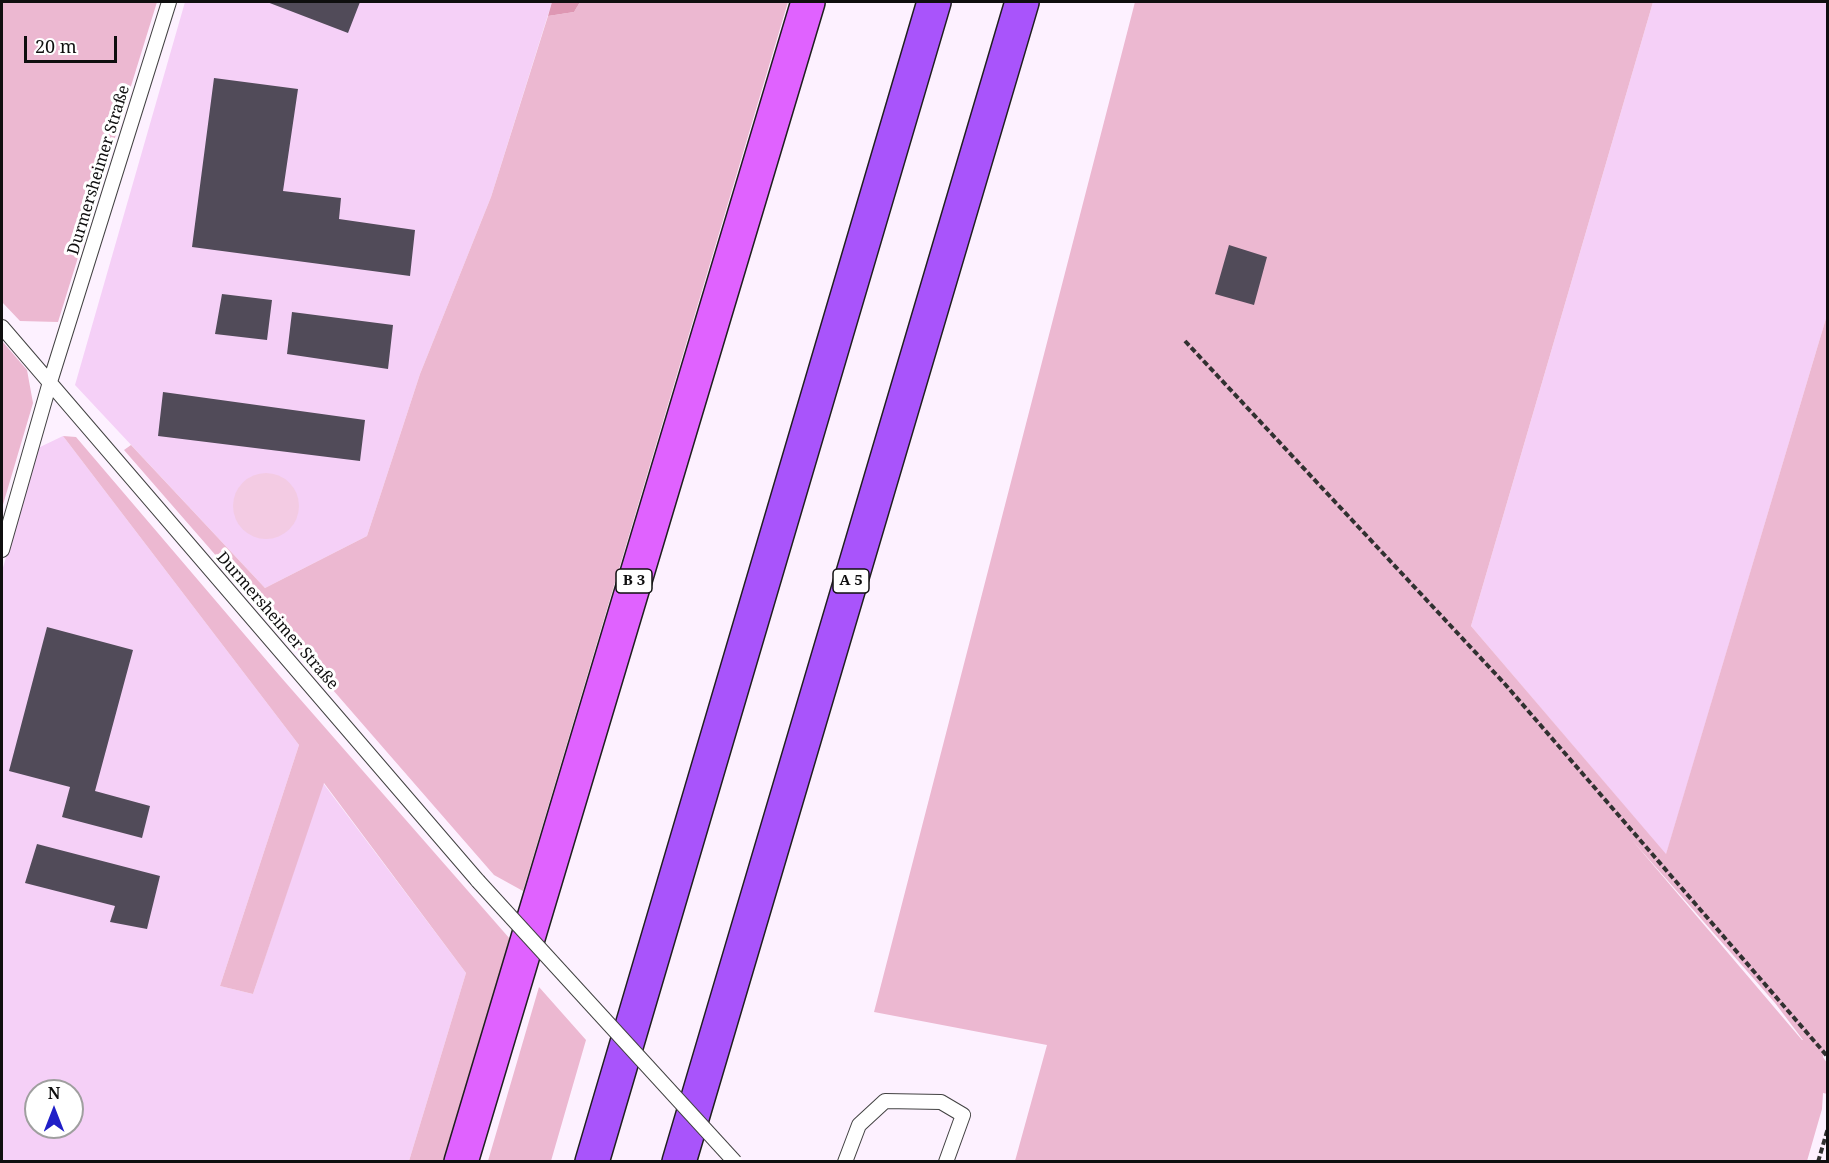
<!DOCTYPE html>
<html>
<head>
<meta charset="utf-8">
<style>
  body { margin:0 }
  #map { position:relative; width:1829px; height:1163px; overflow:hidden; background:#fdf1ff; font-family:"Noto Serif",serif }
  canvas { display:block }
  .frame { position:absolute; inset:0; border:3px solid #0f0f0f; pointer-events:none }
  .north { position:absolute; left:24px; top:1079px; width:60px; height:60px; box-sizing:border-box; background:#fff; border:2px solid #9f9f9f; border-radius:50%; rotate:0deg; font-size:16px; font-weight:700; line-height:24px; text-align:center; color:#0f0f0f }
  .north::after { content:''; display:block; margin:auto; width:21px; height:27px; background:#201fc7; clip-path:polygon(50% 0,100% 100%,50% 72%,0 100%) }
  .scale { position:absolute; left:24px; top:36px; width:93px; height:27px; box-sizing:border-box; border:3px solid #0f0f0f; border-top:0; padding-left:8px; font-size:18px; line-height:21px; white-space:nowrap; color:#0f0f0f; -webkit-text-stroke:4px #fff; paint-order:stroke }
</style>
</head>
<body>
<div id="map">
<canvas width="1829" height="1163"></canvas>
<div class="frame"></div>
<div class="north">N</div>
<div class="scale">20 m</div>
</div>
<script>
const c = document.querySelector('canvas').getContext('2d');
c.lineJoin = 'round';
function fill(path, color) {
  c.fillStyle = color;
  c.fill(path, 'evenodd');
}
function toPath(rows) {
  const path = new Path2D();
  for (const r of rows) {
    if (r.length === 3) {
      path.moveTo(r[0] + r[2], r[1]);
      path.arc(r[0], r[1], r[2], 0, 2 * Math.PI);
      continue;
    }
    path.moveTo(r[0], r[1]);
    for (let i = 2; i < r.length; i += 2) path.lineTo(r[i], r[i + 1]);
  }
  return path;
}
function trace(path, color, width, dash) {
  c.strokeStyle = color;
  c.lineWidth = width;
  c.lineCap = dash ? 'butt' : 'round';
  c.setLineDash(dash || []);
  c.stroke(path);
}
function drawText(font, color, halo, rows, align = 'center') {
  c.font = font + ' "Noto Serif",serif';
  c.lineWidth = 6;
  c.setLineDash([]);
  c.textBaseline = 'middle';
  c.strokeStyle = halo;
  c.fillStyle = color;
  for (const [text, x, y, turn = 0] of rows) {
    c.save();
    c.translate(x, y);
    c.rotate((+turn || 0) * Math.PI / 180);
    c.textAlign = isNaN(turn) ? turn : align;
    if (halo) c.strokeText(text, 0, 0);
    c.fillText(text, 0, 0);
    c.restore();
  }
}
fill(toPath([
  [185,2,552,2,491,197,420,374,367,536,265,588,75,385],
  [1653,2,1827,2,1827,315,1666,855,1471,626],
  [63,436,299,745,220,986,253,994,323,783,466,973,409,1161,2,1161,2,571,38,448],
  [36,1091,72,1091,72,1127,36,1127]
]), '#f5d0f7');
fill(toPath([
  [2,2,157,2,58,322,20,321,2,302],
  [580,2,788,2,523,891,494,875,124,450,131,445,265,588,367,536,420,374,491,197,548,16,574,12],
  [1135,2,1653,2,1471,626,1666,854,1827,315,1828,1043,1823,1057,1827,1063,1828,1094,1823,1093,1822,1109,1807,1161,1015,1161,1047,1045,874,1012],
  [1632,840,1775,1003,1803,1040,1802,1040],
  [2,341,27,370,33,403,2,508],
  [63,436,76,437,279,675,510,939,444,1161,409,1161,466,973,324,783,253,994,220,986,299,745],
  [539,987,586,1040,551,1161,488,1161]
]), '#ecb8d1');
fill(toPath([
  [552,2,580,2,574,12,548,16]
]), '#de97b3');
fill(toPath([
  [266,506,33]
]), '#f3cbe3');
fill(toPath([
  [267,2,360,2,348,33],
  [214,78,298,89,283,191,341,198,339,219,415,230,410,276,192,247],
  [1229,245,1267,257,1254,305,1215,294],
  [222,294,272,300,267,340,215,334],
  [292,312,393,325,388,369,287,354],
  [163,392,365,420,360,461,158,436],
  [47,627,133,650,95,791,150,806,142,838,62,817,70,787,9,771],
  [37,844,160,876,147,929,110,922,115,906,25,883]
]), '#514b59');
const service = toPath([
  [2,327,478,881],
  [2,550,50,382,169,2],
  [845,1162,859,1125,885,1101,941,1102,963,1115,946,1162]
]);
const primary = toPath([
  [461,1162,808,2]
]);
const motorway = toPath([
  [592,1162,934,2],
  [679,1162,1022,2]
]);
trace(service, '#424242', 16);
trace(primary, '#202020', 36);
trace(motorway, '#202020', 36);
trace(toPath([
  [1185,341,1504,683,1828,1057],
  [1818,1162,1828,1128]
]), '#313131', 4, [6, 3]);
trace(service, '#fff', 14);
trace(primary, '#e062ff', 33);
trace(motorway, '#a954fb', 33);
const serviceBridge = toPath([
  [478,881,735,1162]
]);
trace(serviceBridge, '#424242', 16, []);
trace(serviceBridge, '#fff', 14);
for (const [x, y, w] of [
  [634,581,36],
  [851,581,36]
]) {
  const box = new Path2D();
  box.roundRect(x - w / 2, y - 12, w, 24, 4.5);
  c.fillStyle = '#fff';
  c.fill(box);
  trace(box, '#0f0f0f', 1.5);
}
drawText('bold 15px', '#0f0f0f', null, [
  ["B 3",634,581],
  ["A 5",851,581]
]);
drawText('16px', '#0f0f0f', '#fff', [
  ["Durmersheimer Straße",99,170,-73],
  ["Durmersheimer Straße",277,621,49]
]);
</script>
</body>
</html>
